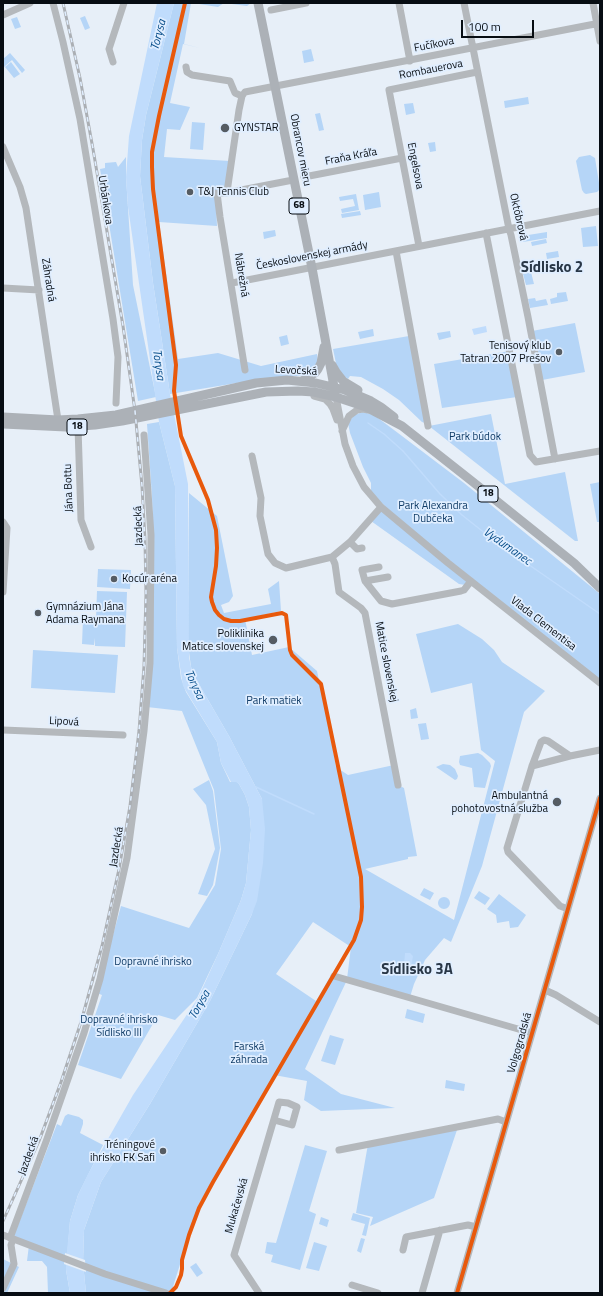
<!DOCTYPE html>
<html>
<head>
<meta charset="utf-8">
<style>
  body { margin:0 }
  #map { position:relative; width:603px; height:1296px; overflow:hidden; background:#e7eff8; font-family:"Titillium Web",sans-serif }
  canvas { display:block }
  .frame { position:absolute; inset:0; border:4px solid #070d13; pointer-events:none }
  .scale { position:absolute; left:461px; top:20px; width:73px; height:18px; box-sizing:border-box; border:2px solid #070d13; border-top:0; padding-left:5px; font-size:12px; line-height:14px; white-space:nowrap; color:#070d13; -webkit-text-stroke:3px #e0eeff; paint-order:stroke }
</style>
</head>
<body>
<div id="map">
<canvas width="603" height="1296"></canvas>
<div class="frame"></div>
<div class="scale">100 m</div>
</div>
<script>
const c = document.querySelector('canvas').getContext('2d');
c.lineJoin = 'round';
function fill(path, color) {
  c.fillStyle = color;
  c.fill(path, 'evenodd');
}
function toPath(rows) {
  const path = new Path2D();
  for (const r of rows) {
    if (r.length === 3) {
      path.moveTo(r[0] + r[2], r[1]);
      path.arc(r[0], r[1], r[2], 0, 2 * Math.PI);
      continue;
    }
    path.moveTo(r[0], r[1]);
    for (let i = 2; i < r.length; i += 2) path.lineTo(r[i], r[i + 1]);
  }
  return path;
}
function trace(path, color, width, dash) {
  c.strokeStyle = color;
  c.lineWidth = width;
  c.lineCap = dash ? 'butt' : 'round';
  c.setLineDash(dash || []);
  c.stroke(path);
}
function drawText(font, color, halo, rows, align = 'center') {
  c.font = font + ' "Titillium Web",sans-serif';
  c.lineWidth = 3.5;
  c.setLineDash([]);
  c.textBaseline = 'middle';
  c.strokeStyle = halo;
  c.fillStyle = color;
  for (const [text, x, y, turn = 0] of rows) {
    c.save();
    c.translate(x, y);
    c.rotate((+turn || 0) * Math.PI / 180);
    c.textAlign = isNaN(turn) ? turn : align;
    if (halo) c.strokeText(text, 0, 0);
    c.fillText(text, 0, 0);
    c.restore();
  }
}
fill(toPath([
  [174,3,191,3,184,44,200,48,183,44,170,103,190,107,180,130,167,129,164,157,230,161,225,194,221,195,216,204,217,226,159,222,178,359,218,353,261,366,317,354,318,361,316,368,308,376,287,376,243,382,170,394,153,283,140,176,142,140,146,115],
  [193,3,251,3,247,6,224,3,218,7],
  [85,16,90,28,85,30,80,18],
  [17,17,21,27,15,29,11,19],
  [311,49,314,61,304,63,302,51],
  [10,53,25,70,22,73,12,60,4,67,3,66,3,59],
  [11,62,20,74,14,78,5,67],
  [528,97,529,104,505,108,504,101],
  [413,103,415,113,406,115,404,104],
  [320,113,324,130,319,131,315,114],
  [192,122,205,123,203,150,190,149],
  [435,142,436,151,430,152,428,143],
  [590,155,595,158,600,189,597,192,586,194,584,193,582,190,576,161,579,157],
  [126,157,126,177,133,285,156,397,138,401,100,169,105,168,105,163,116,162,118,167],
  [379,192,381,207,365,210,363,195],
  [356,194,359,210,342,213,341,209,355,206,353,199,340,201,339,197],
  [360,211,361,215,342,218,341,214],
  [596,226,598,246,583,247,581,228],
  [275,230,276,236,264,239,263,232],
  [547,232,547,238,523,242,522,236],
  [546,239,547,243,532,246,531,242],
  [558,251,559,257,547,259,546,253],
  [531,272,534,284,526,285,523,274],
  [566,292,568,301,551,304,550,299,557,297,557,293],
  [535,298,536,301,546,299,548,305,530,308,528,299],
  [575,323,585,372,542,380,532,331],
  [373,329,374,336,360,339,358,332],
  [450,331,451,337,439,340,437,333],
  [287,335,289,344,281,346,279,337],
  [409,336,425,423,422,422,399,400,383,389,361,377,350,376,348,379,338,373,333,349],
  [509,351,517,397,442,408,434,364],
  [363,412,374,415,402,436,464,483,600,594,600,684,478,587,459,584,371,521,385,506,376,498,371,492,371,483,363,467,350,433,348,423,354,415],
  [491,414,505,484,565,472,578,541,575,541,429,426],
  [159,422,175,486,177,648,181,678,186,692,217,742,221,763,230,782,237,782,239,784,245,795,249,807,251,830,246,883,241,900,218,954,197,998,175,1020,158,1015,121,1079,78,1065,102,995,97,993,121,906,189,928,215,885,221,849,214,790,182,711,147,707,154,559,152,497,147,424],
  [600,482,600,522,597,522,590,484],
  [189,493,217,516,233,596,229,602,221,605,224,613,271,604,268,589,279,581,281,611,245,619,252,655,289,647,317,671,330,733,336,767,348,775,394,765,398,785,404,788,417,856,408,857,408,859,365,869,454,920,495,761,481,750,472,683,431,693,416,634,458,624,482,639,494,650,502,662,545,691,524,712,482,866,451,942,444,938,425,960,414,984,410,997,347,980,305,1069,341,1094,395,1108,321,1111,304,1100,307,1081,274,1075,199,1204,171,1293,86,1293,83,1263,84,1230,101,1182,150,1104,210,1001,252,914,262,799,229,736,196,679,191,667,188,644],
  [313,922,351,947,347,979,331,975,316,1001,276,974],
  [98,569,131,570,130,589,97,587],
  [97,591,127,592,125,647,95,646,95,638,94,645,82,644,83,619,96,620],
  [33,650,118,655,115,693,31,688],
  [416,708,418,718,411,719,410,710],
  [426,723,429,739,421,740,418,724],
  [478,753,482,755,490,763,491,766,485,788,474,787,472,768,460,765,459,762,460,756],
  [443,764,450,765,455,769,458,776,457,779,455,780,436,767],
  [209,780,213,791,220,848,213,885,207,896,198,894,215,849,206,805,193,789],
  [424,888,434,893,430,900,420,895],
  [479,891,490,898,485,905,474,898],
  [499,894,526,915,518,927,510,928,509,921,497,923,496,915,487,909],
  [444,903,6],
  [407,1009,425,1014,423,1023,405,1018],
  [330,1035,344,1039,335,1065,321,1061],
  [446,1080,465,1084,464,1091,445,1088],
  [68,1114,79,1117,83,1120,83,1124,80,1133,103,1145,78,1195,70,1221,66,1270,70,1293,48,1293,47,1267,42,1261,27,1261,29,1245,13,1238,57,1124,61,1126,65,1116],
  [458,1127,434,1198,370,1226,373,1217,356,1213,368,1144],
  [305,1145,327,1151,309,1211,316,1214,300,1270,271,1262,273,1255,265,1253,267,1242,276,1243],
  [353,1213,370,1218,366,1236,362,1235,365,1224,351,1220],
  [321,1217,329,1220,327,1227,319,1224],
  [361,1238,365,1239,361,1253,357,1251],
  [314,1242,327,1246,319,1271,306,1268],
  [3,1259,19,1267,7,1293,3,1293],
  [196,1263,203,1273,197,1277,190,1267]
]), '#b5d5f7');
fill(toPath([
  [157,3,174,3,146,115,142,140,140,176,153,283,170,394,188,484,189,657,191,667,196,679,229,736,262,799,265,829,263,863,257,901,252,914,210,1001,150,1104,101,1182,84,1230,83,1263,86,1293,70,1293,66,1270,66,1261,70,1221,78,1195,88,1174,133,1095,198,998,218,954,241,900,246,883,251,830,249,807,245,795,239,784,236,782,231,782,221,763,217,742,183,686,177,648,175,486,159,422,128,207,126,177,129,136],
  [486,326,487,332,474,335,472,329],
  [405,953,410,953,413,956,411,967,404,966]
]), '#c0dcfc');
fill(toPath([
  [65,1253,85,1260,86,1272,64,1264]
]), '#e7eff8');
trace(toPath([
  [368,423,384,434,403,451,440,494,462,515,496,542,600,614],
  [256,787,314,814]
]), '#c0dcfc', 1.5);
trace(toPath([
  [53,3,63,42,80,119,113,319,118,357,116,403],
  [399,3,410,61],
  [464,3,509,229,511,235,528,317,555,459],
  [593,3,600,41],
  [271,10,306,3],
  [3,15,30,3],
  [113,62,109,49,124,3],
  [186,67,187,72,192,75,230,81,235,93,242,96],
  [3,147,20,187,26,208,58,420],
  [304,177,402,158],
  [227,192,239,110,242,96,245,92,600,23],
  [486,233,530,455,536,462,600,451],
  [419,246,389,90,477,72],
  [396,251,428,426],
  [232,283,600,211],
  [3,288,39,290],
  [245,370,220,217,217,193,226,193,293,180],
  [314,396,325,399,330,404,333,409,337,420],
  [336,397,345,444,353,466,364,487,381,507,448,563,600,683],
  [78,427,81,520,91,547],
  [342,431,349,416,357,410,363,409,368,410],
  [252,456,261,498,260,516,268,554,275,563,286,568,332,557,350,542,381,507],
  [3,522,7,528,3,592],
  [350,542,357,549,362,548],
  [332,557,335,564,339,592,361,608,365,613,398,785],
  [388,577,365,581,381,601,392,604,461,591,464,590,471,581],
  [365,581,362,570,379,567],
  [3,730,123,735],
  [532,766,570,756,600,750],
  [568,909,560,906,508,852,507,848,532,766,541,742,544,740,548,741,570,756],
  [334,976,532,1033],
  [545,990,556,995,600,1022],
  [339,1150,498,1119,506,1122],
  [3,1235,105,1274,166,1293],
  [10,1238,47,1139,84,1033,100,979,127,858,144,731,150,663,151,535,144,435],
  [403,1250,406,1237,468,1225,476,1227],
  [352,1285,378,1293],
  [3,1288,14,1264,11,1245,13,1239],
  [259,1293,234,1255,279,1102,288,1103,297,1107,292,1125,274,1120],
  [422,1293,440,1230],
  [457,1293,600,798]
]), '#b4b8bc', 7);
trace(toPath([
  [258,3,312,268,335,392],
  [332,365,336,372,343,381,358,390],
  [302,381,315,373,318,369,321,363,324,347],
  [3,417,58,420,78,419,116,415,256,383,287,380,316,383,345,390,371,401,381,407,394,417],
  [3,424,66,427,95,425,122,421,266,392,298,391,314,392,336,397,366,407,402,426,473,482,574,563,600,588]
]), '#acb1b7', 9);
const rail = toPath([
  [3,1221,39,1141,61,1082,81,1022,102,946,119,869,130,806,139,731,144,666,146,594,145,540,142,486,135,411,123,326,93,149,80,78,63,3]
]);
trace(rail, '#abafb4', 3);
trace(rail, '#e0eeff', 1.5, [4.5]);
trace(toPath([
  [170,1293,176,1287,181,1275,182,1269,182,1260,189,1235,199,1208,213,1182,354,940,361,920,362,907,361,877,321,684,292,655,290,650,286,615,282,613,240,621,231,621,224,619,219,615,215,610,212,602,211,597,216,566,217,548,216,530,208,500,181,436,174,391,176,365,153,189,152,167,152,152,159,116,185,3],
  [457,1293,600,798]
]), '#e8590c', 4);
for (const [x, y, r, color] of [
  [225,128,5,"#555c63"],
  [190,192,4,"#555c63"],
  [559,352,4,"#555c63"],
  [114,579,4,"#555c63"],
  [38,613,4,"#555c63"],
  [273,640,5,"#555c63"],
  [557,802,5,"#555c63"],
  [163,1151,4,"#555c63"]
]) {
  const dot = new Path2D();
  dot.arc(x, y, r, 0, 2 * Math.PI);
  c.fillStyle = color;
  c.fill(dot);
  trace(dot, '#e0eeff', 1.5);
}
for (const [x, y, w] of [
  [299,206,20],
  [77,427,20],
  [488,494,20]
]) {
  const box = new Path2D();
  box.roundRect(x - w / 2, y - 8, w, 16, 3);
  c.fillStyle = '#e0eeff';
  c.fill(box);
  trace(box, '#070d13', 1);
}
drawText('bold 10px', '#070d13', null, [
  ["68",299,206],
  ["18",77,427],
  ["18",488,494]
]);
drawText('11px', '#070d13', '#e0eeff', [
  ["Fučíkova",434,45,-11],
  ["Rombauerova",431,70,-11],
  ["Obrancov mieru",300,150,79],
  ["Fraňa Kráľa",351,157,-11],
  ["Engelsova",415,166,79],
  ["Urbánkova",105,200,81],
  ["Októbrová",518,217,77],
  ["Československej armády",312,256,-11],
  ["Nábrežná",241,275,81],
  ["Záhradná",48,280,81],
  ["Levočská",296,371,3],
  ["Jána Bottu",69,488,-92],
  ["Jazdecká",139,526,-92],
  ["Vlada Clementisa",543,624,38],
  ["Matice slovenskej",386,662,79],
  ["Lipová",64,722,3],
  ["Jazdecká",117,847,-81],
  ["Volgogradská",520,1043,-74],
  ["Jazdecká",29,1156,-70],
  ["Mukačevská",237,1206,-74]
]);
drawText('11px', '#070d13', '#e0eeff', [
  ["GYNSTAR",234,128],
  ["T&J Tennis Club",198,192],
  ["Tenisový klub",551,346,"right"],
  ["Tatran 2007 Prešov",551,359,"right"],
  ["Kocúr aréna",122,579],
  ["Gymnázium Jána",46,607],
  ["Adama Raymana",46,620],
  ["Poliklinika",264,634,"right"],
  ["Matice slovenskej",264,647,"right"],
  ["Ambulantná",548,796,"right"],
  ["pohotovostná služba",548,809,"right"],
  ["Tréningové",155,1145,"right"],
  ["ihrisko FK Safi",155,1158,"right"]
], 'left');
drawText('11px', '#103c67', '#e0eeff', [
  ["Park búdok",475,437],
  ["Park Alexandra",433,506],
  ["Dubčeka",433,519],
  ["Park matiek",274,701],
  ["Dopravné ihrisko",153,962],
  ["Dopravné ihrisko",119,1020],
  ["Sídlisko III",119,1033],
  ["Farská",249,1047],
  ["záhrada",249,1060]
]);
drawText('italic 12px', '#084e8a', '#e0eeff', [
  ["Torysa",159,35,-76],
  ["Torysa",158,365,82],
  ["Vydumanec",507,547,35],
  ["Torysa",194,685,65],
  ["Torysa",200,1005,-61]
]);
drawText('bold 15px', '#293747', '#e0eeff', [
  ["Sídlisko 2",552,268],
  ["Sídlisko 3A",417,970]
]);
</script>
</body>
</html>
